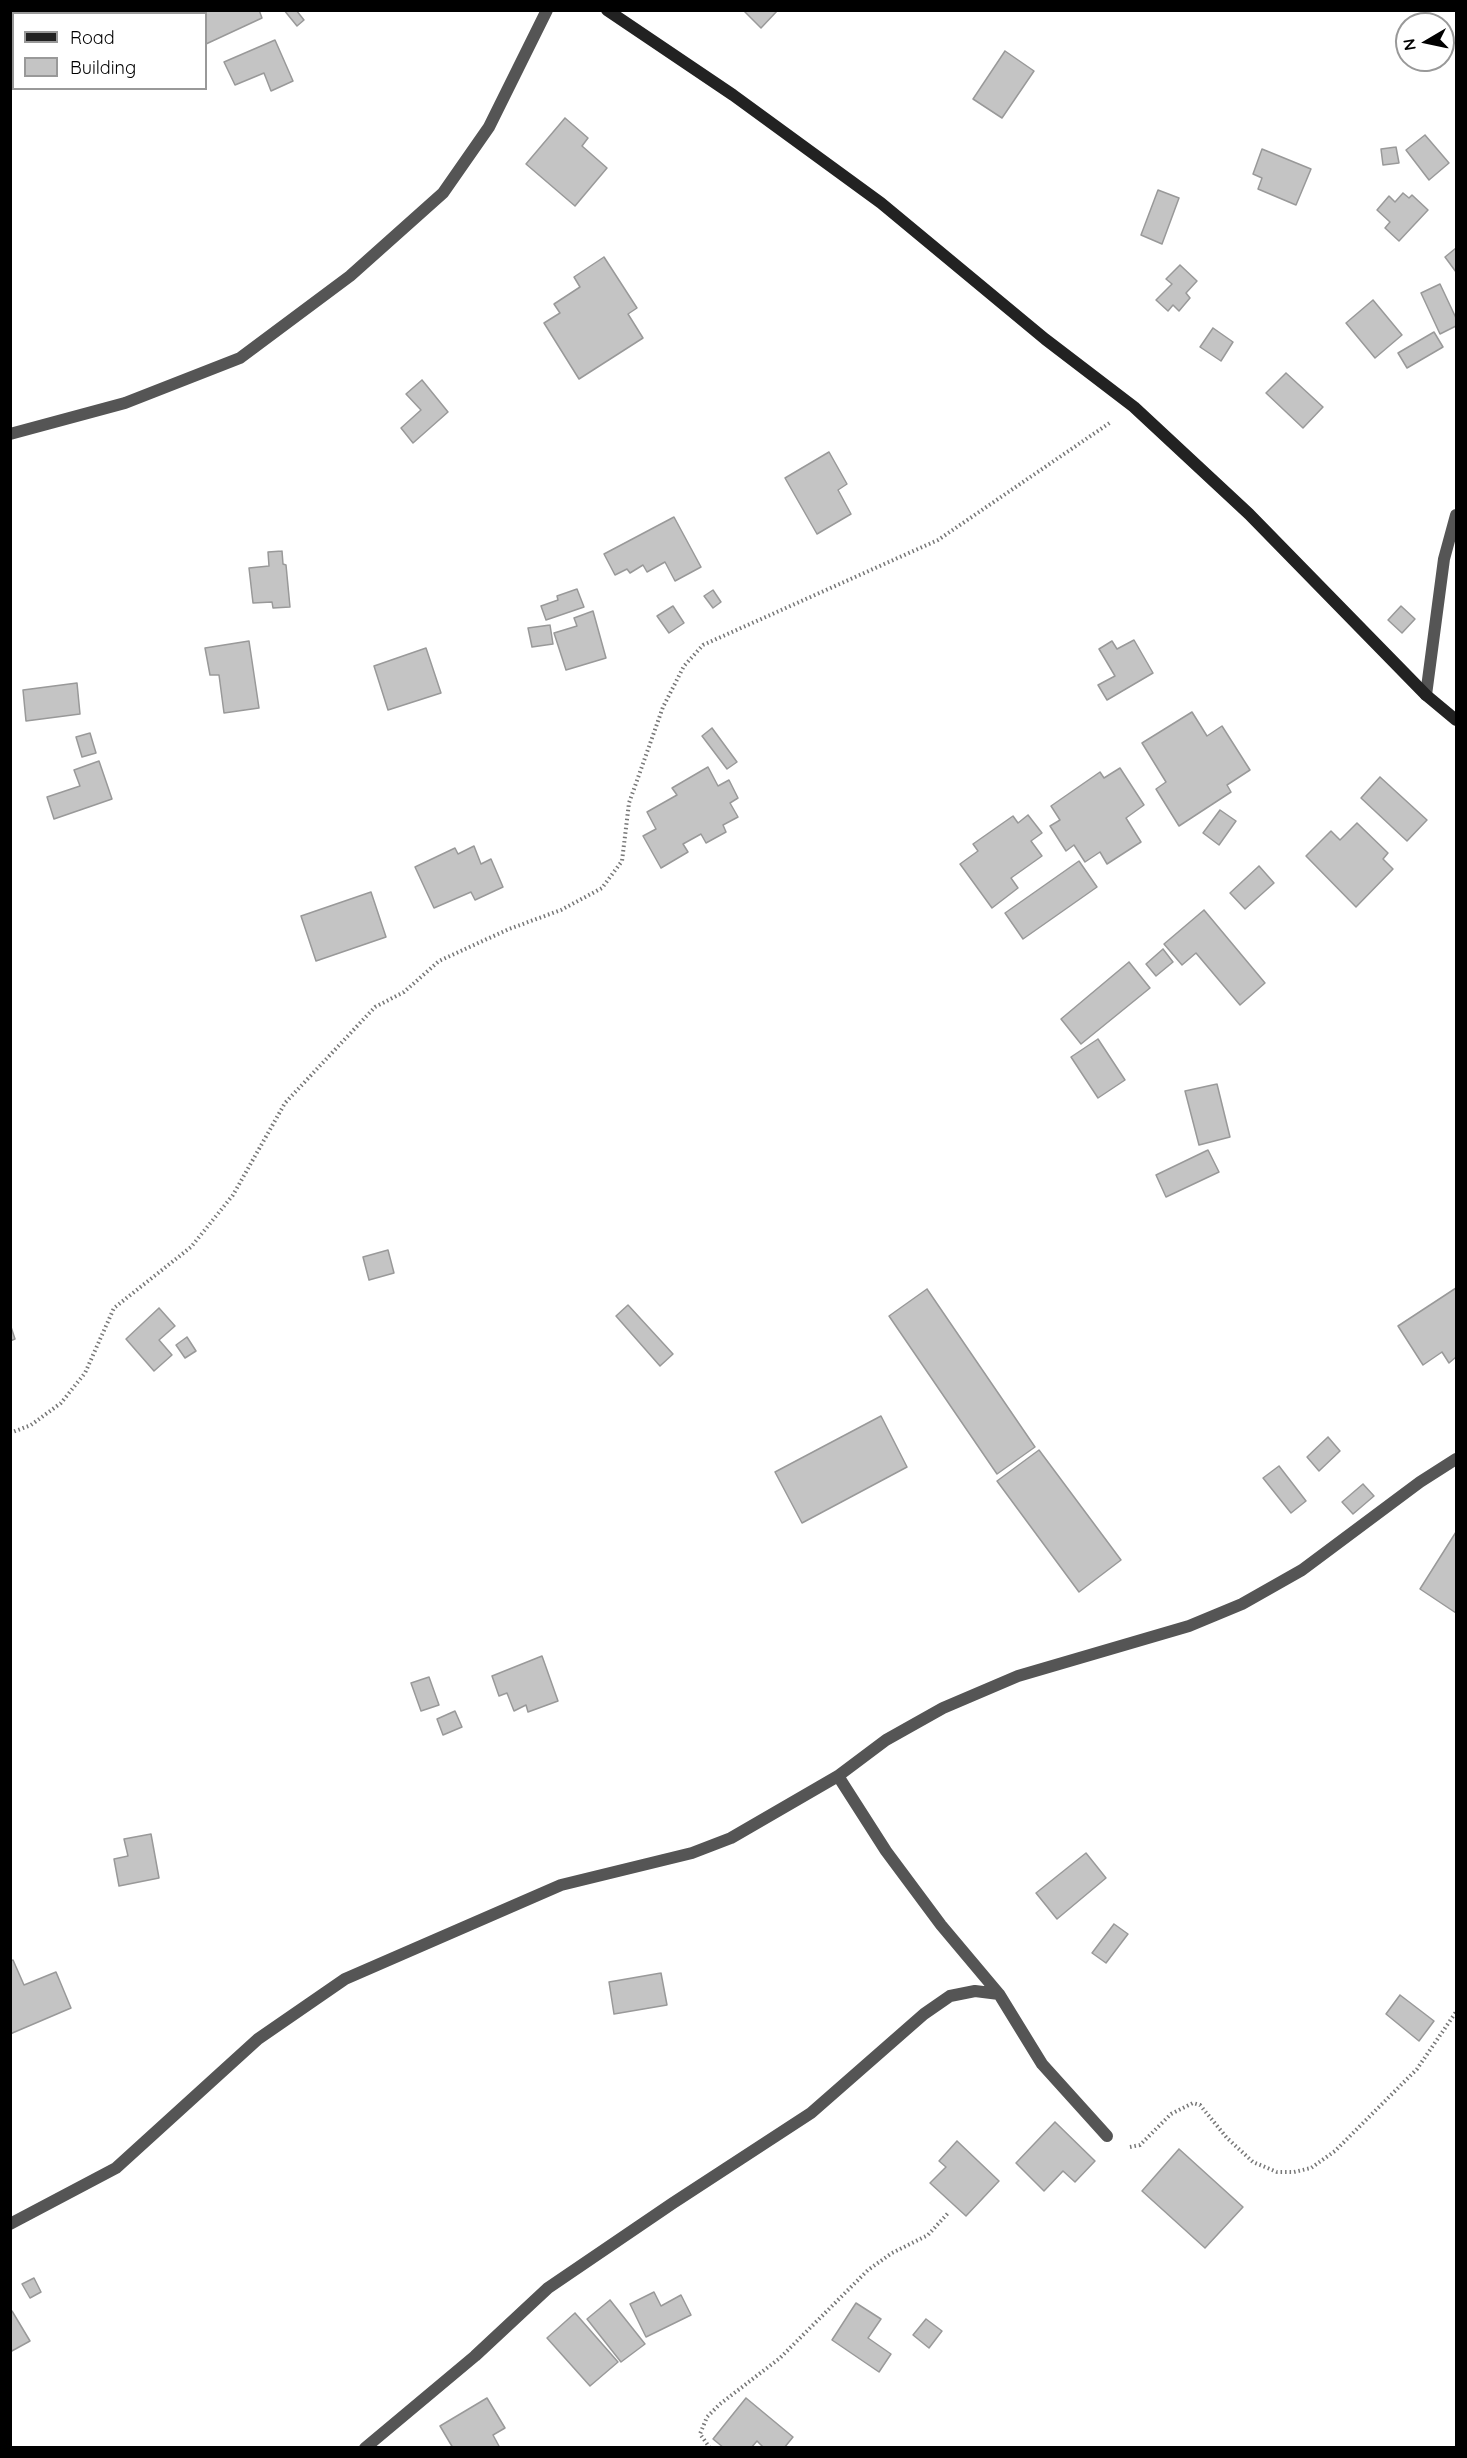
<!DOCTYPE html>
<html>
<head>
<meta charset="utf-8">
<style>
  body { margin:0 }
  #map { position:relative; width:1467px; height:2458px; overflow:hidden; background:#fff; font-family:Quicksand,sans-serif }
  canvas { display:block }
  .frame { position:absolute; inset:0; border:12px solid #000; pointer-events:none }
  .legend { position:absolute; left:12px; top:12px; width:195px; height:78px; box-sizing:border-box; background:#fff; border:2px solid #999; margin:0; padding:8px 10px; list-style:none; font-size:18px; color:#000 }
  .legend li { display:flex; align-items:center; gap:12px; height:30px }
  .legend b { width:30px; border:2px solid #999 }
  .north { position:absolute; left:1395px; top:12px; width:60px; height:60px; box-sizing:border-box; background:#fff; border:2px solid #999; border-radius:50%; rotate:261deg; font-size:16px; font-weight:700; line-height:24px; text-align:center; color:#000 }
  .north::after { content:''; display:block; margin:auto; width:21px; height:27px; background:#000; clip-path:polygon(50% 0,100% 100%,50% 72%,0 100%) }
</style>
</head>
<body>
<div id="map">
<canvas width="1467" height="2458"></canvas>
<div class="frame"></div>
<ul class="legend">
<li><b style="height:8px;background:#222"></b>Road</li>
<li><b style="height:16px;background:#c4c4c4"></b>Building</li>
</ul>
<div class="north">N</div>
</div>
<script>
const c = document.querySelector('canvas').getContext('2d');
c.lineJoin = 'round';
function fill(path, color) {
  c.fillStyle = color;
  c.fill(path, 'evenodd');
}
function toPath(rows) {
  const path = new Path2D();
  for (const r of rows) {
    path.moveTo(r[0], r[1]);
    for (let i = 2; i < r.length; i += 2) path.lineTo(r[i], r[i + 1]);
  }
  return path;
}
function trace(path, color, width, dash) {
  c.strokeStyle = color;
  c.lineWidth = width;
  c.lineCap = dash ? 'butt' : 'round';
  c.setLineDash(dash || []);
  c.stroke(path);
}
const building = toPath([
  [131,10,259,10,262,18,206,44,206,14,124,14,131,10],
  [284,10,296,10,304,20,297,26,284,10],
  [743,10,778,10,761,28,743,10],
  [275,40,293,81,271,91,264,73,235,85,224,62,275,40],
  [1005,51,1034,71,1002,118,973,99,1005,51],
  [565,118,588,138,582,146,607,168,575,206,526,164,565,118],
  [1425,135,1449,163,1429,180,1406,150,1425,135],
  [1396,147,1399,163,1383,165,1381,149,1396,147],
  [1262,149,1311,169,1296,205,1258,189,1262,178,1253,174,1262,149],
  [1158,190,1179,198,1162,244,1141,235,1158,190],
  [1403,193,1409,198,1412,195,1428,210,1399,241,1385,228,1390,222,1377,210,1389,196,1395,202,1403,193],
  [1456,248,1456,272,1445,257,1456,248],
  [604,257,637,308,628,314,643,338,579,379,544,323,560,313,554,304,580,287,574,277,604,257],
  [1180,265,1197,281,1186,293,1190,298,1179,311,1173,305,1168,311,1156,300,1172,284,1166,279,1180,265],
  [1440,284,1456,318,1456,326,1440,334,1421,293,1440,284],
  [1373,300,1402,335,1375,358,1346,323,1373,300],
  [1213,328,1233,342,1221,361,1200,347,1213,328],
  [1434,332,1443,347,1407,368,1398,353,1434,332],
  [1286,373,1323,407,1303,428,1266,393,1286,373],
  [422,380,448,412,413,443,401,428,421,410,406,394,422,380],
  [829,452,847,484,838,490,851,514,817,534,785,478,829,452],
  [674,517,701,567,675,581,665,562,647,572,643,565,630,573,627,569,615,575,604,554,674,517],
  [282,551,283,564,286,565,290,607,273,608,272,602,253,603,249,568,269,566,268,552,282,551],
  [577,589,584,607,546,620,541,606,558,600,557,596,577,589],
  [713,590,721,602,713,608,704,596,713,590],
  [673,606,684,623,669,633,657,616,673,606],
  [1401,606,1415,619,1402,633,1388,620,1401,606],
  [593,611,606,658,566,670,554,633,577,626,574,618,593,611],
  [550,625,553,644,532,647,528,628,550,625],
  [1134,640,1153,673,1107,700,1098,685,1115,676,1099,649,1112,641,1117,649,1134,640],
  [249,641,259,708,224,713,219,675,210,675,205,648,249,641],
  [426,648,441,693,388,710,374,666,426,648],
  [77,683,80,714,26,721,23,690,77,683],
  [1192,712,1207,736,1222,726,1250,770,1227,785,1231,792,1179,826,1156,789,1166,782,1142,743,1192,712],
  [712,728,737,762,727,769,702,736,712,728],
  [90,733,96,753,82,757,76,737,90,733],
  [99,761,112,799,54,819,47,797,80,786,74,770,99,761],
  [708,767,718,786,729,780,738,798,730,803,738,817,723,825,726,832,706,843,701,834,683,844,688,852,661,868,643,836,656,829,647,812,677,795,672,788,708,767],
  [1120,768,1144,805,1126,818,1141,842,1107,864,1100,852,1085,862,1074,845,1066,851,1050,826,1060,820,1051,806,1100,772,1104,778,1120,768],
  [1380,777,1427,820,1407,841,1361,798,1380,777],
  [1220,810,1236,821,1219,845,1203,833,1220,810],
  [1028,815,1042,833,1031,841,1042,856,1011,878,1018,888,992,908,960,864,978,851,973,844,1013,816,1018,823,1028,815],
  [1357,823,1388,853,1383,859,1393,869,1356,907,1306,856,1331,831,1340,840,1357,823],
  [474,846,481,864,491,859,503,887,475,900,471,892,434,908,415,867,455,848,458,854,474,846],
  [1079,861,1097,887,1023,939,1005,913,1079,861],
  [1259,866,1274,883,1245,909,1230,893,1259,866],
  [371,892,386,937,316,961,301,916,371,892],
  [1204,910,1265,983,1240,1005,1196,953,1182,965,1164,944,1204,910],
  [1163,949,1173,962,1156,976,1146,964,1163,949],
  [1129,962,1150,988,1081,1044,1061,1019,1129,962],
  [1098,1039,1125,1080,1098,1098,1071,1057,1098,1039],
  [1217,1084,1230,1137,1199,1145,1185,1091,1217,1084],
  [1208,1150,1219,1172,1166,1197,1156,1175,1208,1150],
  [388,1250,394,1273,369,1280,363,1257,388,1250],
  [1456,1288,1456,1357,1449,1363,1442,1352,1423,1365,1398,1326,1456,1288],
  [927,1289,1035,1447,997,1474,889,1316,927,1289],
  [628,1305,673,1354,660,1366,616,1316,628,1305],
  [159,1308,175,1326,159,1340,172,1355,154,1371,126,1339,159,1308],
  [10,1324,15,1339,10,1341,10,1324],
  [187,1337,196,1351,185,1358,176,1345,187,1337],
  [881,1416,907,1467,802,1523,775,1472,881,1416],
  [1328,1437,1340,1451,1319,1471,1307,1457,1328,1437],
  [1039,1450,1121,1560,1079,1592,997,1481,1039,1450],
  [1279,1466,1306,1501,1291,1513,1263,1478,1279,1466],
  [1363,1484,1374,1496,1353,1514,1342,1502,1363,1484],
  [1456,1532,1456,1613,1420,1589,1456,1532],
  [542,1656,558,1701,528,1712,526,1705,514,1711,507,1693,499,1696,492,1676,542,1656],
  [429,1677,439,1705,421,1711,411,1683,429,1677],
  [455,1711,462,1727,443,1735,437,1719,455,1711],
  [151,1834,159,1878,119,1886,114,1859,128,1856,124,1839,151,1834],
  [1086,1853,1106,1878,1057,1919,1036,1893,1086,1853],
  [1114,1924,1128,1934,1106,1963,1092,1953,1114,1924],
  [13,1960,24,1985,56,1972,71,2008,10,2034,10,1961,13,1960],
  [661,1973,667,2005,614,2014,609,1982,661,1973],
  [1400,1995,1434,2021,1419,2041,1386,2014,1400,1995],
  [1055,2122,1095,2161,1075,2182,1063,2171,1044,2191,1016,2163,1055,2122],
  [957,2141,999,2181,966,2216,930,2183,946,2167,939,2161,957,2141],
  [1179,2149,1243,2207,1205,2248,1142,2191,1179,2149],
  [34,2278,41,2292,30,2298,22,2284,34,2278],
  [654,2292,661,2306,681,2295,691,2315,646,2337,630,2304,654,2292],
  [610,2300,645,2344,621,2362,587,2319,610,2300],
  [856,2303,881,2319,868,2338,891,2354,879,2372,832,2340,856,2303],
  [12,2311,30,2341,10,2352,10,2312,12,2311],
  [575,2313,618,2362,590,2386,547,2338,575,2313],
  [926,2319,942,2331,929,2348,913,2335,926,2319],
  [487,2398,505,2428,493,2435,500,2448,453,2448,440,2426,487,2398],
  [746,2398,793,2437,784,2448,764,2448,757,2441,751,2448,724,2448,713,2439,746,2398]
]);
fill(building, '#c4c4c4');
trace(building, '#999', 1.5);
trace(toPath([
  [10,1433,31,1425,61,1403,85,1373,114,1308,191,1247,233,1195,285,1103,375,1007,404,992,439,961,509,929,561,910,602,888,622,861,629,803,663,707,684,666,703,645,938,540,1111,422],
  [1130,2147,1140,2145,1171,2114,1193,2103,1200,2105,1227,2138,1253,2162,1277,2172,1294,2172,1311,2168,1335,2151,1417,2069,1456,2012],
  [710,2448,700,2434,707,2417,720,2404,780,2358,868,2270,892,2253,928,2235,949,2212]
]), '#777', 4, [1.5, 3]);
trace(toPath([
  [10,434,125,403,240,358,350,276,443,193,489,127,547,10],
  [1426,695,1444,559,1456,515],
  [838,1776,886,1851,941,1925,999,1994,1042,2064,1107,2136],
  [10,2224,116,2168,258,2039,345,1979,561,1885,692,1853,731,1838,838,1776,886,1740,943,1708,1018,1676,1189,1626,1242,1604,1302,1570,1420,1482,1456,1459],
  [365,2448,475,2356,548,2288,673,2203,811,2113,924,2014,950,1996,975,1991,999,1994]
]), '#555', 12);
trace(toPath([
  [607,10,733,95,881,203,1045,339,1134,407,1249,514,1426,695,1456,720]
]), '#222', 12);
</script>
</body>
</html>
